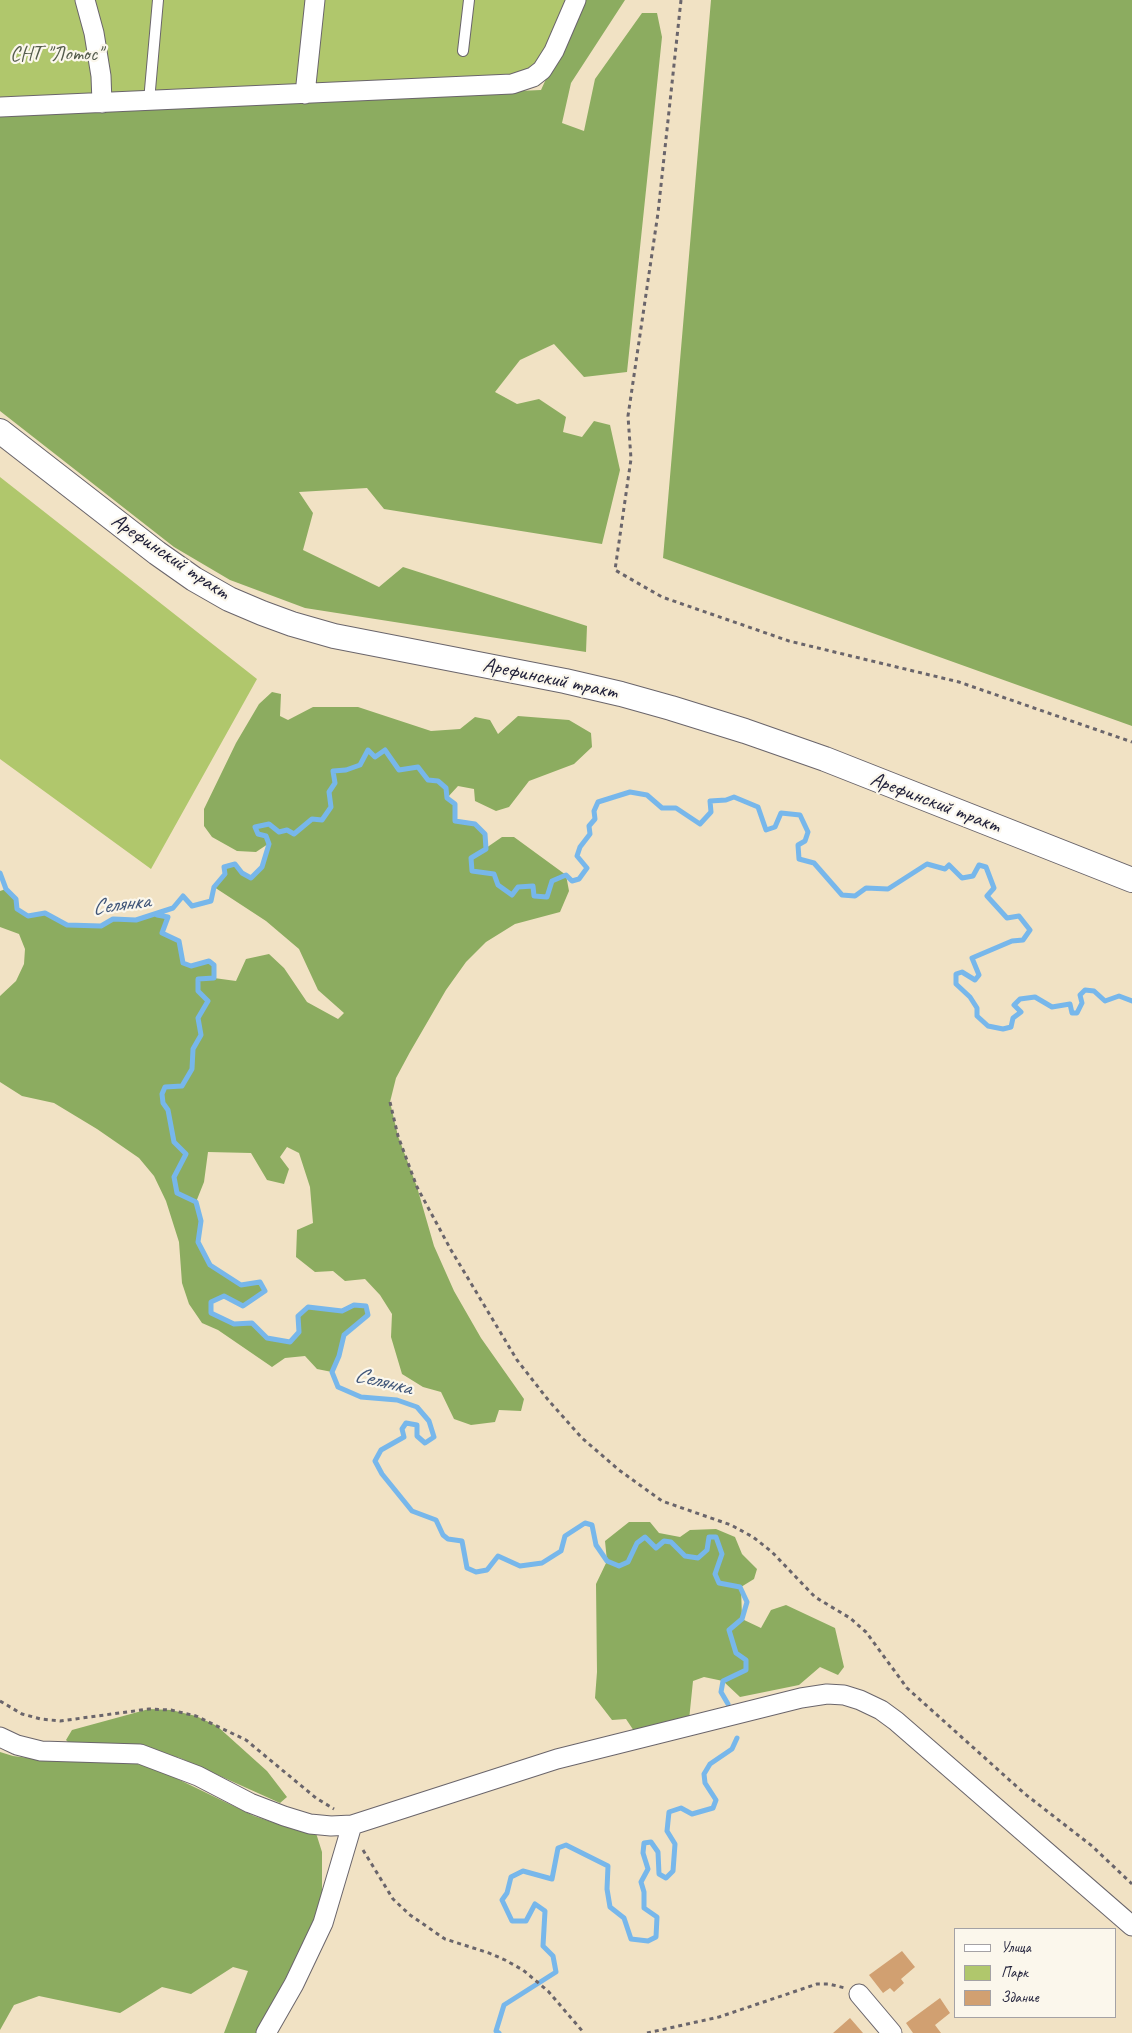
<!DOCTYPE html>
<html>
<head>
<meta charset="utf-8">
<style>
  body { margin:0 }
  #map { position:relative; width:1132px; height:2033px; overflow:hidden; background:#f1e2c4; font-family:Caveat,sans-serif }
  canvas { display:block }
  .legend { position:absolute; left:954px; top:1928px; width:162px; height:90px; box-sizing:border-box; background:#fbf7ec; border:1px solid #a4a2a5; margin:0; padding:6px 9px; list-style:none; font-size:15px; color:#22223b }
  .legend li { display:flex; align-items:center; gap:10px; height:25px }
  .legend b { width:25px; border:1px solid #a4a2a5 }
</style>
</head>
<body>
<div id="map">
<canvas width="1132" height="2033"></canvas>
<ul class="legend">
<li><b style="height:6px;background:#fff"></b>Улица</li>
<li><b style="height:14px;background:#b0c76c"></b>Парк</li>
<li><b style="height:14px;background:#d1a071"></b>Здание</li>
</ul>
</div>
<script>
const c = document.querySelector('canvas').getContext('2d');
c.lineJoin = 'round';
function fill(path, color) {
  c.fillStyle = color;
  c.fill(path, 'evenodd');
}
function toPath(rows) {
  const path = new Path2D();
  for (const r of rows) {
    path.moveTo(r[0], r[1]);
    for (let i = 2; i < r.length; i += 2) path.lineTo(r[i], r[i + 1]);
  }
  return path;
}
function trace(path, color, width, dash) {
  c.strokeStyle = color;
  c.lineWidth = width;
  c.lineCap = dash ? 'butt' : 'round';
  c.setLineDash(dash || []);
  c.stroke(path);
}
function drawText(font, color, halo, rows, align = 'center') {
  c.font = font + ' Caveat,sans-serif';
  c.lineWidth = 4.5;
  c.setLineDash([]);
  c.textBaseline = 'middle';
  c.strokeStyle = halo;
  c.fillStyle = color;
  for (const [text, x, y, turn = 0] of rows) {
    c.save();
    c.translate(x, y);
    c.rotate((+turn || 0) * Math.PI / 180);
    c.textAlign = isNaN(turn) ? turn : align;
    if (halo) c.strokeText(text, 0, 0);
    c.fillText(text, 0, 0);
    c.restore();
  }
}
fill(toPath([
  [0,0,582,0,539,86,0,111],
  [0,477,257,679,151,869,0,759]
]), '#b0c76c');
fill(toPath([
  [582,0,625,0,571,83,562,123,584,131,595,79,642,13,657,13,662,37,627,372,584,377,554,344,520,360,495,392,517,404,539,399,566,417,563,432,582,437,594,421,610,425,620,470,602,544,384,509,367,488,299,492,313,513,303,550,379,587,403,567,587,626,586,652,305,608,230,580,174,547,0,411,0,114,541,90],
  [711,0,1132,0,1132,726,663,558],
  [272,692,281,694,280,716,288,720,313,707,358,707,431,731,460,729,475,717,490,720,498,734,518,716,569,720,591,733,592,747,574,764,529,781,509,807,496,811,475,801,474,789,458,786,447,798,455,804,455,820,475,824,485,834,486,848,502,837,514,837,566,875,569,891,560,912,515,924,486,942,466,962,446,990,410,1052,396,1078,390,1102,398,1136,417,1187,434,1246,454,1291,481,1338,524,1399,521,1411,499,1410,495,1422,471,1425,454,1419,441,1392,423,1387,402,1374,391,1337,392,1314,380,1295,365,1279,345,1281,333,1271,315,1272,296,1257,297,1230,313,1223,310,1187,299,1153,287,1147,280,1157,289,1169,284,1184,267,1180,251,1153,208,1152,204,1182,196,1202,201,1221,198,1242,210,1265,241,1285,260,1282,265,1291,243,1306,224,1296,211,1302,211,1313,234,1324,252,1323,267,1338,290,1342,299,1332,298,1316,308,1307,342,1311,354,1305,366,1306,368,1315,344,1335,339,1356,332,1372,317,1369,305,1356,285,1358,272,1367,218,1330,202,1323,189,1304,182,1283,179,1242,166,1201,154,1176,139,1158,97,1129,54,1103,22,1096,0,1082,0,996,16,981,24,964,25,949,19,934,0,927,0,891,6,889,16,899,17,909,28,916,45,913,67,925,101,926,113,919,136,920,156,914,168,917,162,933,179,941,183,963,191,966,209,961,214,965,214,978,236,981,246,959,269,954,284,968,307,1002,338,1019,344,1013,318,990,299,949,266,921,214,887,225,874,224,867,235,864,242,873,251,878,262,866,268,844,256,852,237,851,212,837,204,826,204,809,236,743,259,704],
  [629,1522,650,1522,659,1533,680,1537,690,1530,716,1529,735,1537,742,1554,757,1569,754,1579,741,1587,742,1619,761,1628,771,1610,786,1605,835,1628,844,1667,838,1675,820,1667,799,1685,740,1697,723,1681,704,1677,693,1681,689,1720,634,1731,626,1719,612,1720,595,1698,597,1672,596,1584,607,1561,605,1541],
  [149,1709,171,1710,196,1716,217,1726,267,1771,287,1797,280,1803,180,1758,143,1748,71,1745,66,1740,72,1730],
  [0,1752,13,1756,53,1761,124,1761,155,1768,254,1816,296,1830,316,1833,322,1852,322,1894,315,1922,257,2033,224,2033,248,1971,233,1967,191,1994,162,1987,120,2013,39,1996,14,2005,0,2030]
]), '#8cac60');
trace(toPath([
  [0,873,6,889,16,899,17,909,28,916,45,913,67,925,101,926,113,919,136,920,173,908,183,896,192,906,211,901,214,887,225,874,224,867,235,864,242,873,251,878,262,867,269,844,266,836,258,834,255,827,269,824,279,832,287,830,294,834,312,819,322,820,331,807,329,792,335,783,333,771,346,770,360,765,368,750,375,757,385,750,399,770,418,767,428,780,438,781,446,788,447,798,455,804,455,821,475,824,485,834,486,849,471,858,472,871,494,874,498,885,512,895,518,887,533,886,534,896,547,897,552,881,566,875,572,881,579,879,587,868,577,856,580,847,590,834,589,826,595,819,594,811,598,802,630,792,647,795,662,808,676,808,700,824,711,812,710,801,726,800,734,797,758,807,766,830,775,827,781,813,800,815,808,832,805,841,798,845,799,859,814,863,842,895,855,896,866,888,888,889,927,864,945,869,949,865,962,878,973,876,979,865,986,867,994,888,987,896,1007,918,1019,916,1030,930,1023,940,1012,941,972,958,979,975,975,980,962,972,956,974,956,984,970,997,977,1008,977,1016,988,1026,1003,1029,1011,1027,1013,1018,1021,1012,1014,1005,1020,999,1035,997,1052,1007,1070,1004,1072,1013,1077,1013,1082,1003,1080,995,1085,990,1094,991,1105,1001,1119,996,1132,1001],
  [157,915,168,917,162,933,179,941,183,963,191,966,209,961,214,965,214,978,198,979,198,991,208,1001,198,1018,201,1035,193,1049,192,1069,182,1086,165,1087,162,1094,163,1103,168,1110,174,1142,186,1154,174,1177,177,1193,196,1202,201,1221,198,1242,210,1265,241,1285,260,1282,265,1291,243,1306,224,1296,211,1302,211,1313,234,1324,252,1323,267,1338,290,1342,299,1332,298,1316,308,1307,342,1311,354,1305,366,1306,368,1315,344,1335,339,1356,332,1372,338,1387,361,1397,397,1400,417,1407,429,1421,434,1437,425,1443,417,1436,417,1425,406,1423,402,1429,404,1437,381,1450,375,1461,382,1474,412,1511,436,1520,443,1535,448,1539,462,1541,467,1568,476,1572,487,1570,498,1556,520,1566,542,1563,561,1551,565,1536,585,1523,592,1525,596,1545,607,1561,619,1566,628,1562,637,1543,645,1537,656,1548,664,1541,671,1542,685,1556,698,1558,707,1550,709,1537,716,1537,722,1554,715,1574,719,1583,740,1587,747,1602,742,1619,729,1630,736,1653,746,1660,746,1670,723,1681,721,1692,728,1704],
  [499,2033,496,2031,504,2005,556,1972,553,1956,543,1946,545,1911,535,1904,526,1921,512,1921,502,1900,507,1893,511,1877,523,1871,552,1879,558,1848,566,1845,608,1866,607,1889,610,1907,624,1918,631,1939,648,1941,656,1937,657,1917,644,1908,644,1892,641,1882,648,1869,643,1853,644,1843,651,1842,658,1852,659,1874,666,1878,673,1871,675,1844,667,1831,669,1812,681,1808,692,1814,713,1808,716,1800,705,1783,704,1774,710,1764,732,1749,737,1738]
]), '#77b7eb', 5);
fill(toPath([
  [902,1951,915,1967,901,1979,904,1983,894,1992,890,1988,883,1993,869,1975],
  [940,1998,950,2013,935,2025,941,2033,913,2033,906,2023],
  [850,2018,863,2033,833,2033]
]), '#d1a071');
const service = toPath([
  [463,51,469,0],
  [149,101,158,0]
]);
const minor = toPath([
  [85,0,94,33,101,76,102,103],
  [305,94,315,0],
  [0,107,512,84,533,77,542,70,554,51,576,0],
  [0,1737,17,1745,41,1751,140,1754,198,1776,250,1803,284,1816,310,1824,331,1826,352,1825,557,1759,801,1698,827,1694,844,1695,860,1700,881,1710,896,1721,1132,1926],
  [859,1994,892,2033],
  [266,2033,294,1984,323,1923,352,1825]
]);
const tertiary = toPath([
  [0,431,157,553,194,579,229,599,262,613,292,624,334,636,565,681,621,694,671,708,745,731,825,759,1132,880]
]);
trace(service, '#6a656b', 12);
trace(minor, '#6a656b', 21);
trace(tertiary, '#6a656b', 26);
trace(toPath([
  [681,0,658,213,628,416,631,459,615,570,662,597,789,641,959,682,1132,742],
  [390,1102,398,1136,417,1187,451,1250,517,1360,549,1401,582,1438,619,1470,662,1501,731,1525,753,1537,772,1552,815,1597,850,1618,866,1632,907,1688,1025,1794,1092,1846,1132,1884],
  [0,1701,22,1714,41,1719,60,1721,149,1709,171,1710,196,1716,246,1740,316,1798,334,1809],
  [363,1850,393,1899,410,1915,445,1939,489,1953,505,1960,523,1970,548,1991,584,2033],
  [647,2033,719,2017,817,1984,829,1984,845,1988]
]), '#6a656b', 3, [4, 4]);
trace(service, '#fff', 10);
trace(minor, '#fff', 19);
trace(tertiary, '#fff', 24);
drawText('21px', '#545c4c', '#fbf7ec', [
  ["СНТ \"Лотос\"",56,54]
]);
drawText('21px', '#22223b', '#fbf7ec', [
  ["Арефинский тракт",170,557,34],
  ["Арефинский тракт",550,679,12],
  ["Арефинский тракт",935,803,21]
]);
drawText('italic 22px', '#405679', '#fbf7ec', [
  ["Селянка",121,905,-7],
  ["Селянка",383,1382,14]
]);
</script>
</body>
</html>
